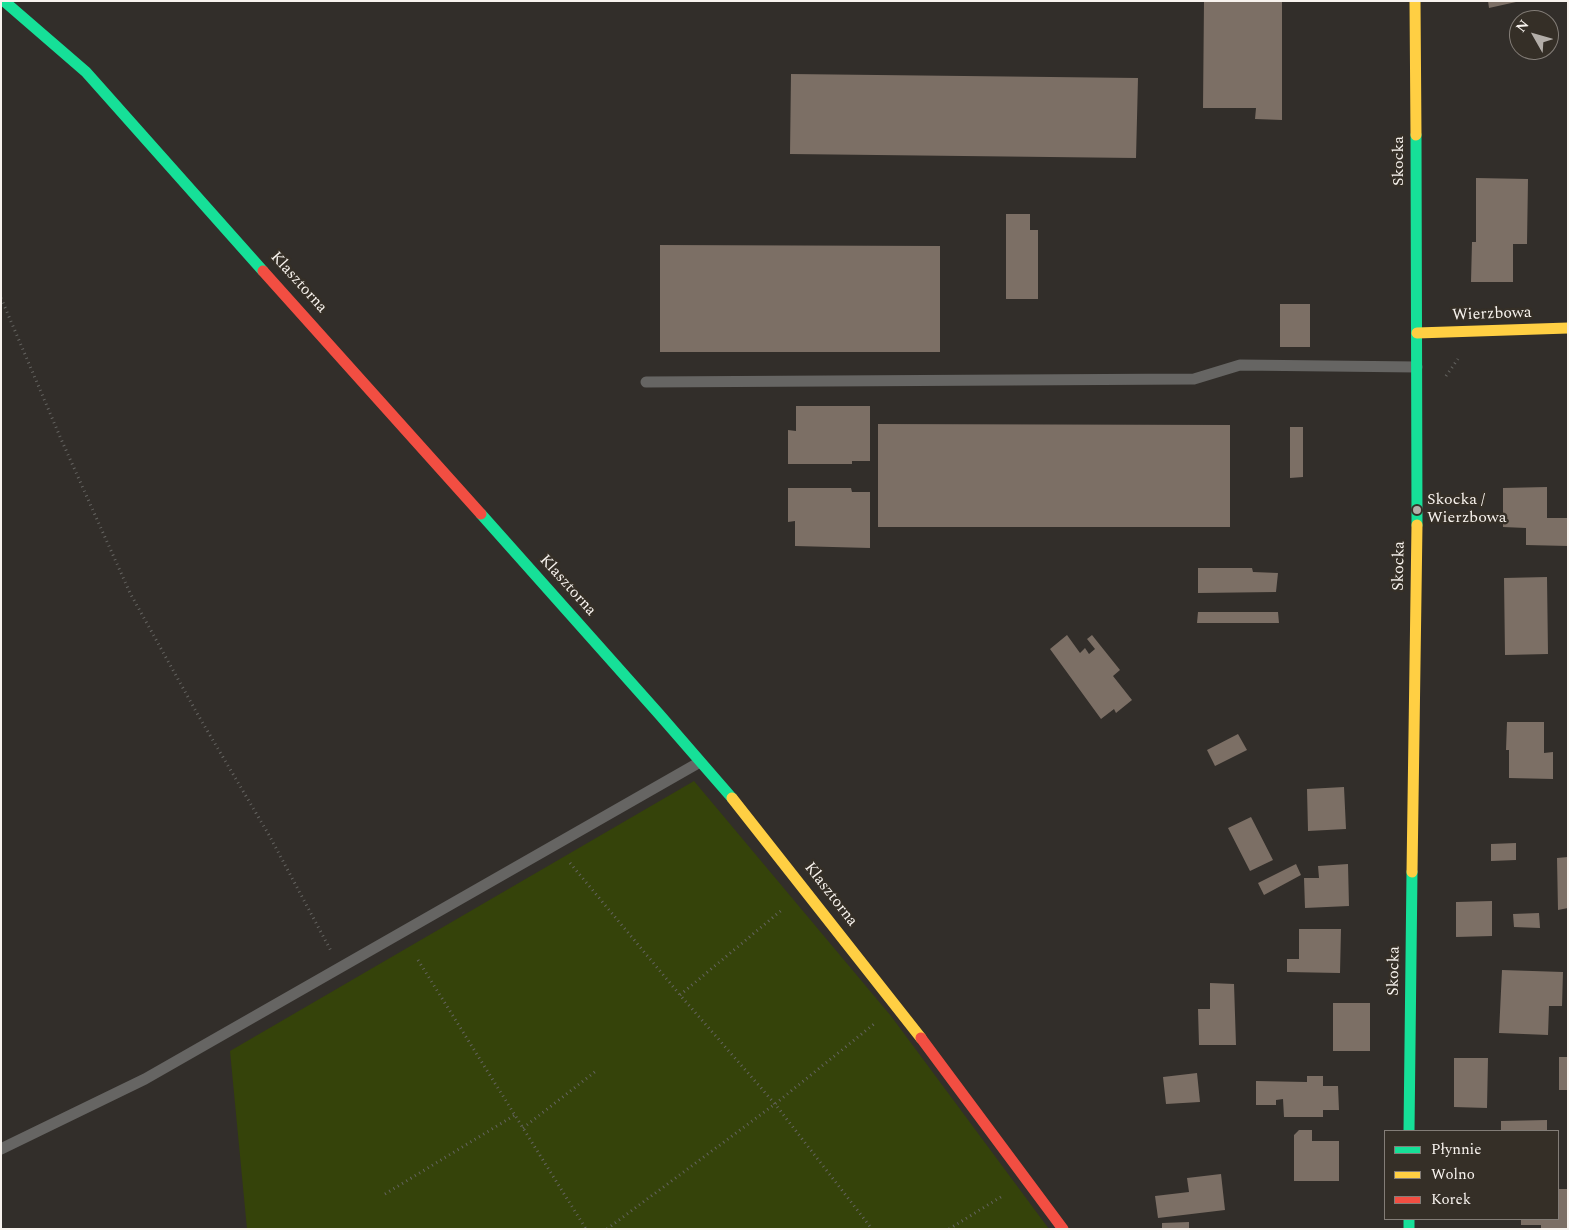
<!DOCTYPE html>
<html>
<head>
<meta charset="utf-8">
<style>
  body { margin:0 }
  #map { position:relative; width:1569px; height:1230px; overflow:hidden; background:#322e2a; font-family:Spectral,serif }
  canvas { display:block }
  .frame { position:absolute; inset:0; border:2px solid #f8f3ee; pointer-events:none }
  .legend { position:absolute; left:1384px; top:1130px; width:175px; height:90px; box-sizing:border-box; background:#352f27; border:1px solid #837d77; margin:0; padding:6px 9px; list-style:none; font-size:15px; color:#f8f3ee }
  .legend li { display:flex; align-items:center; gap:10px; height:25px }
  .legend b { width:25px; border:1px solid #837d77 }
  .north { position:absolute; left:1509px; top:10px; width:50px; height:50px; box-sizing:border-box; background:#352f27; border:1px solid #837d77; border-radius:50%; rotate:308deg; font-size:14px; font-weight:700; line-height:20px; text-align:center; color:#f8f3ee }
  .north::after { content:''; display:block; margin:auto; width:18px; height:22px; background:#b3aea9; clip-path:polygon(50% 0,100% 100%,50% 72%,0 100%) }
</style>
</head>
<body>
<div id="map">
<canvas width="1569" height="1230"></canvas>
<div class="frame"></div>
<ul class="legend">
<li><b style="height:6px;background:#16e098"></b>Płynnie</li>
<li><b style="height:6px;background:#ffcf43"></b>Wolno</li>
<li><b style="height:6px;background:#f24e42"></b>Korek</li>
</ul>
<div class="north">N</div>
</div>
<script>
const c = document.querySelector('canvas').getContext('2d');
c.lineJoin = 'round';
function fill(path, color) {
  c.fillStyle = color;
  c.fill(path, 'evenodd');
}
function toPath(rows) {
  const path = new Path2D();
  for (const r of rows) {
    path.moveTo(r[0], r[1]);
    for (let i = 2; i < r.length; i += 2) path.lineTo(r[i], r[i + 1]);
  }
  return path;
}
function trace(path, color, width, dash) {
  c.strokeStyle = color;
  c.lineWidth = width;
  c.lineCap = dash ? 'butt' : 'round';
  c.setLineDash(dash || []);
  c.stroke(path);
}
function drawText(font, color, halo, rows, align = 'center') {
  c.font = font + ' Spectral,serif';
  c.lineWidth = 5;
  c.setLineDash([]);
  c.textBaseline = 'middle';
  c.strokeStyle = halo;
  c.fillStyle = color;
  for (const [text, x, y, turn = 0] of rows) {
    c.save();
    c.translate(x, y);
    c.rotate((+turn || 0) * Math.PI / 180);
    c.textAlign = isNaN(turn) ? turn : align;
    if (halo) c.strokeText(text, 0, 0);
    c.fillText(text, 0, 0);
    c.restore();
  }
}
fill(toPath([
  [694,781,891,1016,1049,1229,247,1229,230,1051]
]), '#35430a');
fill(toPath([
  [1204,1,1282,1,1282,120,1255,119,1256,108,1203,108],
  [1488,1,1516,1,1516,2,1489,8],
  [791,74,1138,78,1136,158,790,154],
  [1476,178,1528,179,1527,244,1513,244,1513,282,1471,282,1472,242,1476,242],
  [1006,214,1030,214,1030,230,1038,230,1038,299,1006,299],
  [660,245,940,246,940,352,660,352],
  [1280,304,1310,304,1310,347,1280,347],
  [796,406,870,406,870,461,852,461,852,464,788,464,788,430,796,431],
  [878,424,1230,425,1230,527,878,527],
  [1290,427,1303,427,1303,477,1290,478],
  [1547,487,1547,518,1568,518,1568,546,1526,545,1526,528,1503,527,1503,488],
  [788,488,851,488,852,492,870,492,870,548,795,546,795,521,788,522],
  [1198,568,1252,568,1253,572,1278,573,1276,592,1198,593],
  [1547,577,1548,654,1505,655,1504,578],
  [1198,612,1278,612,1279,623,1197,623],
  [1067,635,1080,653,1085,648,1089,654,1095,649,1087,639,1092,635,1120,670,1113,676,1132,700,1116,713,1114,709,1101,719,1050,649],
  [1507,722,1544,722,1544,753,1553,752,1553,779,1509,778,1509,750,1506,750],
  [1238,734,1247,750,1215,766,1207,750],
  [1344,787,1346,829,1308,831,1307,789],
  [1251,817,1273,860,1250,871,1228,828],
  [1516,843,1516,860,1491,861,1491,844],
  [1568,857,1568,908,1558,910,1557,858],
  [1296,864,1301,875,1264,895,1258,883],
  [1348,864,1349,906,1305,908,1304,878,1319,878,1318,866],
  [1492,901,1492,936,1456,937,1456,902],
  [1539,913,1540,928,1514,927,1513,914],
  [1299,929,1341,929,1340,973,1287,972,1287,959,1299,959],
  [1502,970,1563,972,1562,1006,1549,1006,1548,1035,1499,1033],
  [1210,983,1234,984,1236,1045,1199,1045,1198,1009,1210,1009],
  [1333,1003,1370,1003,1370,1051,1333,1051],
  [1559,1057,1568,1057,1568,1090,1559,1090],
  [1454,1058,1488,1058,1487,1108,1454,1107],
  [1197,1073,1200,1102,1166,1104,1163,1077],
  [1307,1076,1323,1076,1323,1086,1338,1086,1339,1110,1323,1110,1323,1117,1284,1117,1283,1099,1276,1100,1276,1105,1256,1105,1256,1081,1307,1082],
  [1547,1120,1547,1131,1501,1131,1501,1121],
  [1299,1130,1312,1130,1312,1141,1339,1141,1339,1181,1294,1181,1294,1135],
  [1221,1174,1225,1210,1158,1218,1155,1196,1189,1192,1187,1178],
  [1558,1189,1568,1189,1568,1229,1541,1229,1541,1225,1521,1225,1521,1219,1558,1219],
  [1189,1222,1189,1229,1162,1229,1162,1223]
]), '#7c6f65');
trace(toPath([
  [1,298,61,439,130,593,198,715,269,835,331,951],
  [1446,376,1458,359],
  [570,863,680,995,775,1104,872,1229],
  [418,960,586,1229],
  [680,995,783,909],
  [523,1128,596,1071],
  [385,1194,515,1115],
  [607,1229,775,1104,874,1024],
  [949,1229,1004,1195]
]), '#656461', 3, [1, 4]);
trace(toPath([
  [646,382,1194,379,1240,365,1417,367],
  [1,1149,145,1079,700,762]
]), '#666563', 11);
trace(toPath([
  [4,1,86,72,263,271],
  [1416,135,1417,525],
  [481,514,659,714,732,798],
  [1409,1131,1412,872],
  [1409,1219,1409,1229]
]), '#16e098', 11);
trace(toPath([
  [1415,1,1416,135],
  [1417,333,1568,328],
  [732,798,921,1038],
  [1412,872,1417,525]
]), '#ffcf43', 11);
trace(toPath([
  [263,271,481,514],
  [921,1038,1063,1229]
]), '#f24e42', 11);
for (const [x, y, r, color] of [
  [1417,510,5,"#b3aea9"]
]) {
  const dot = new Path2D();
  dot.arc(x, y, r, 0, 2 * Math.PI);
  c.fillStyle = color;
  c.fill(dot);
  trace(dot, '#352f27', 2);
}
drawText('16px', '#f8f3ee', '#352f27', [
  ["Skocka",1400,161,-90],
  ["Klasztorna",298,283,48],
  ["Wierzbowa",1492,315,-2],
  ["Skocka",1400,566,-89],
  ["Klasztorna",567,586,48],
  ["Klasztorna",830,895,52],
  ["Skocka",1395,971,-89]
]);
drawText('16px', '#f8f3ee', '#352f27', [
  ["Skocka /",1427,501],
  ["Wierzbowa",1427,519]
], 'left');
</script>
</body>
</html>
